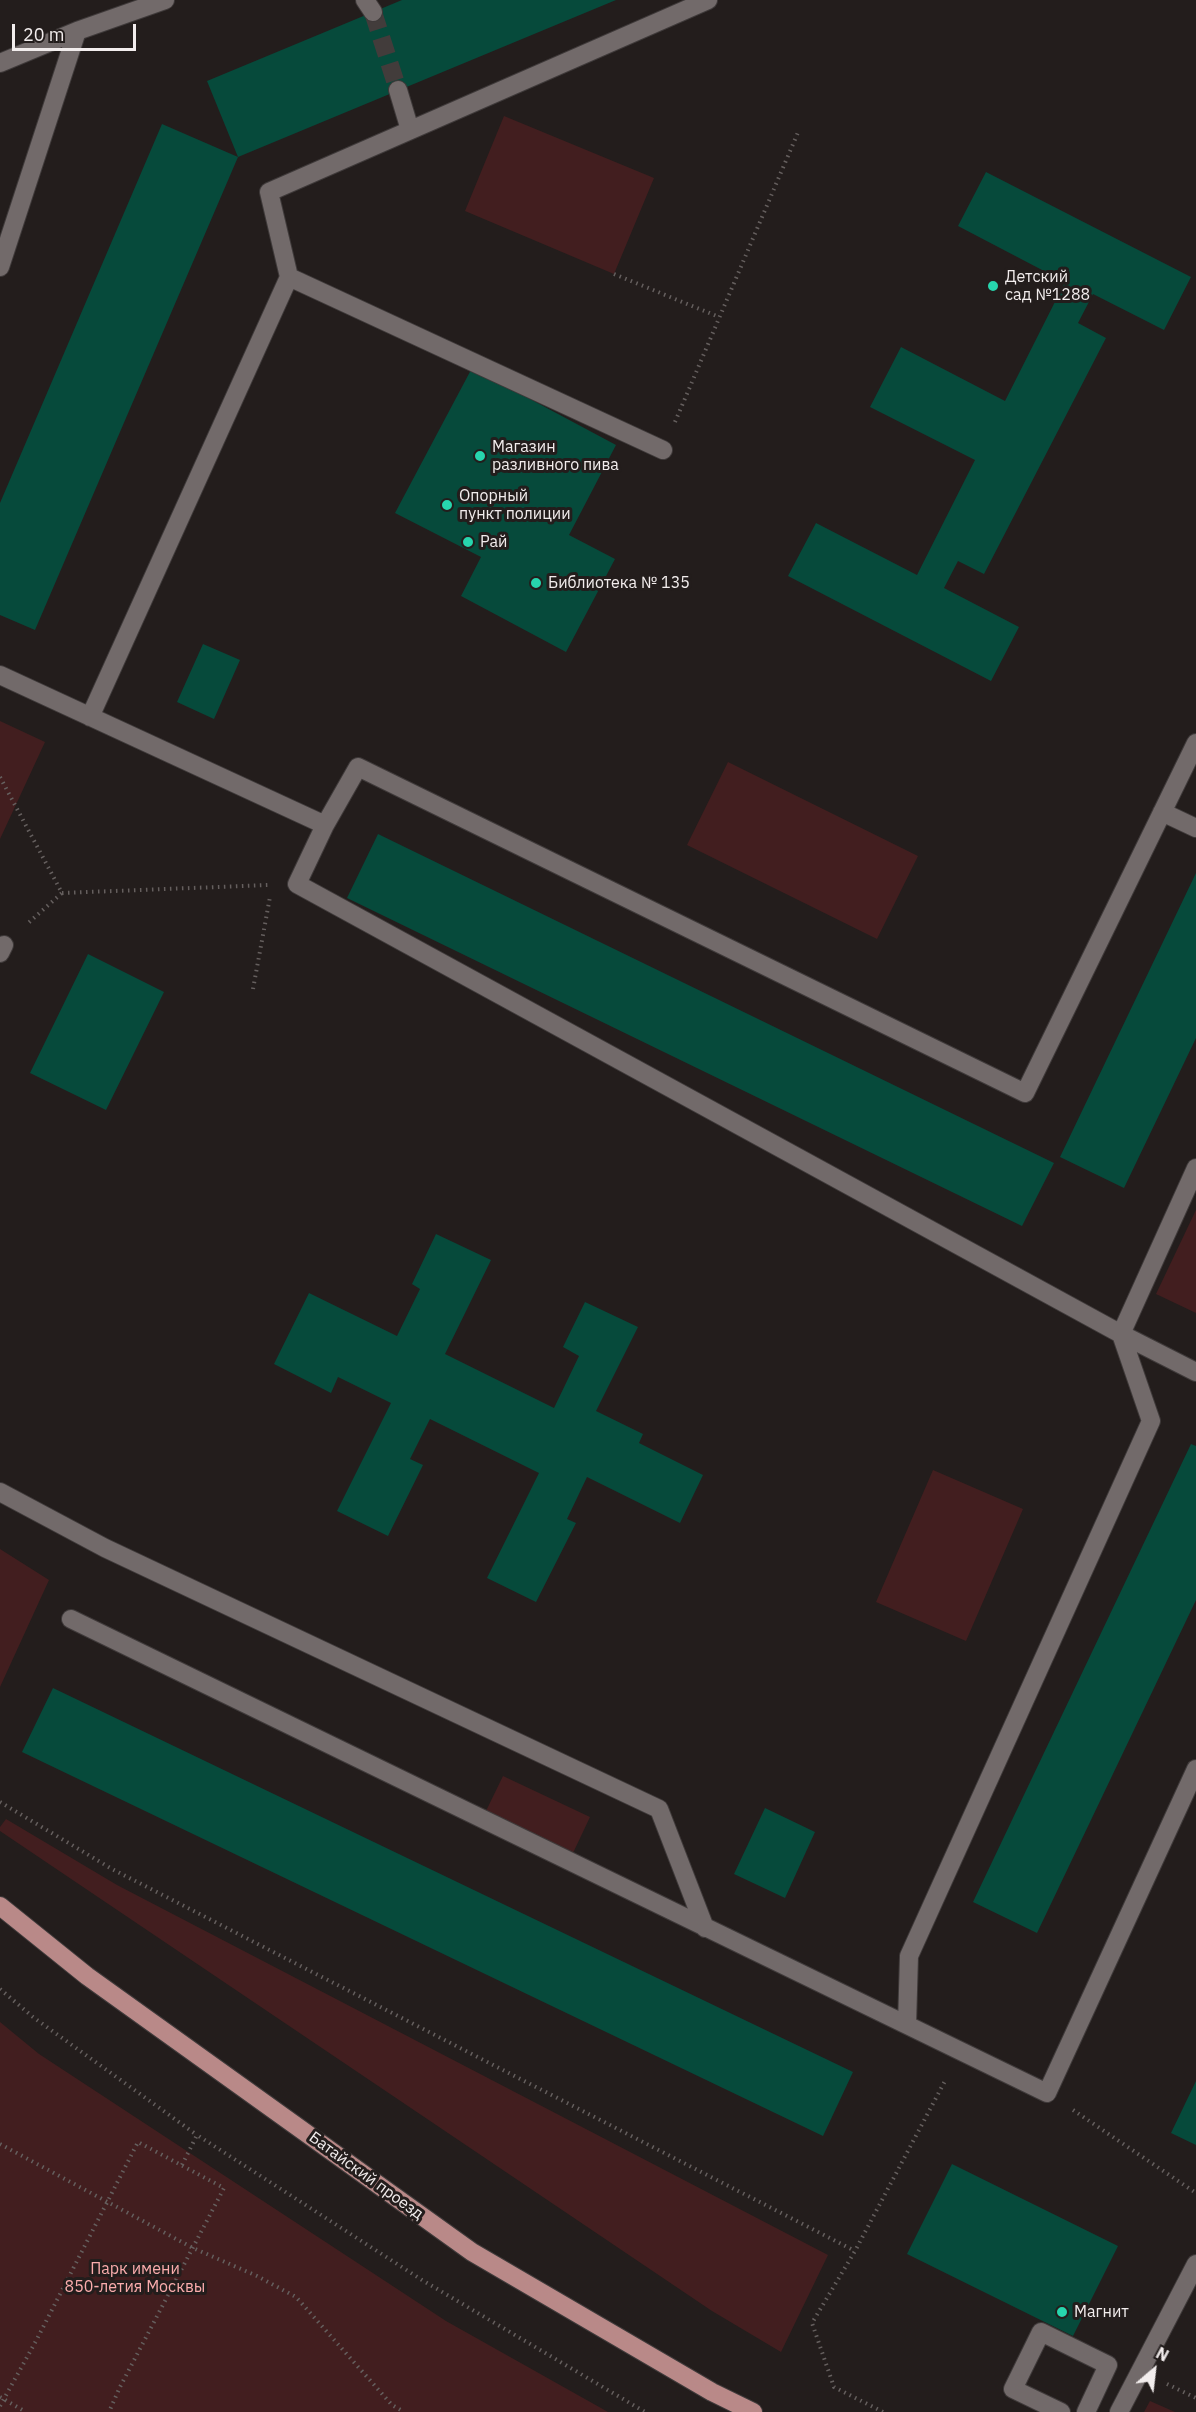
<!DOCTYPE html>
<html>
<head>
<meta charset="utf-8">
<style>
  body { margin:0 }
  #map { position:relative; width:1196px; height:2412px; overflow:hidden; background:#231d1c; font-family:"IBM Plex Sans",sans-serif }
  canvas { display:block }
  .north { position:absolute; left:1124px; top:2340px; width:60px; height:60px; -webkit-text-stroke:4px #231d1c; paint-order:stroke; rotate:28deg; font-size:16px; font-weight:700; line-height:24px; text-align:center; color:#f2eded }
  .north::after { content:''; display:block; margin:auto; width:21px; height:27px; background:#f2eded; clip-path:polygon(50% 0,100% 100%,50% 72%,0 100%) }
  .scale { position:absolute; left:12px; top:24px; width:124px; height:27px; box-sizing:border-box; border:3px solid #f2eded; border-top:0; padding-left:8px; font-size:18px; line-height:21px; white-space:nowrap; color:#f2eded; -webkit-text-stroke:4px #231d1c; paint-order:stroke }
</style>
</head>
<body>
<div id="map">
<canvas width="1196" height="2412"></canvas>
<div class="north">N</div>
<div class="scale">20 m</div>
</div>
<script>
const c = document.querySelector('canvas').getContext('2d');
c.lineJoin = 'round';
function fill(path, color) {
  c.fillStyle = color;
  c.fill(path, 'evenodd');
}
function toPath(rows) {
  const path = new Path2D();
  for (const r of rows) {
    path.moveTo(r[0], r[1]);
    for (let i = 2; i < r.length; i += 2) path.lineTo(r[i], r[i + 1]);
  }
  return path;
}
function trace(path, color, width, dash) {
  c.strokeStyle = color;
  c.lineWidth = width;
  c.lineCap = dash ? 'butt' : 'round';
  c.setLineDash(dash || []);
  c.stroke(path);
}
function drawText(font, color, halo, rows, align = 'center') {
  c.font = font + ' "IBM Plex Sans",sans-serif';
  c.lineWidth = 6;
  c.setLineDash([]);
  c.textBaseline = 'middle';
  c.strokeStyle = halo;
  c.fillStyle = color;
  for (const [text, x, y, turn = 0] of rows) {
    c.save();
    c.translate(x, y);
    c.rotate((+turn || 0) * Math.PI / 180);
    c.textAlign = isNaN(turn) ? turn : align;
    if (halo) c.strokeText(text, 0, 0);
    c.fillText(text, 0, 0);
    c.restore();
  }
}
fill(toPath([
  [504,116,654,178,614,274,465,211],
  [0,721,45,742,0,839],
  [728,762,918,856,877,939,687,845],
  [1196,1210,1196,1313,1156,1294],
  [933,1470,1023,1509,966,1641,876,1602],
  [0,1549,49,1580,0,1687],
  [503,1776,590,1817,573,1853,486,1811],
  [6,1819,117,1885,828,2255,781,2352,712,2311,0,1831,0,1827],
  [0,2022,39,2054,446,2321,608,2412,0,2412],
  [1150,2401,1175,2412,1144,2412]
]), '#421e1f');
fill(toPath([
  [402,0,616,0,238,157,207,81],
  [162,124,238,157,35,630,0,615,0,503],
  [986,172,1191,277,1164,330,1093,294,1078,323,1106,338,984,574,958,561,944,588,1019,627,991,681,788,576,816,523,917,575,975,460,870,407,901,347,1005,401,1065,282,958,226],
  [472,368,616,445,569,535,615,559,566,652,461,596,481,557,395,513],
  [203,644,240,660,214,719,177,702],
  [378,834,1054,1163,1022,1226,347,898],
  [1196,873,1196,1038,1124,1188,1060,1157],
  [88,954,164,992,106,1110,30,1073],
  [436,1234,491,1260,445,1354,554,1408,579,1356,563,1347,585,1302,638,1327,596,1411,643,1434,639,1443,703,1475,680,1523,587,1477,567,1519,576,1523,536,1602,487,1578,539,1473,430,1419,410,1459,423,1465,388,1536,337,1511,391,1403,338,1377,331,1393,274,1364,309,1293,397,1336,420,1289,412,1284],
  [1191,1444,1196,1446,1196,1600,1037,1933,973,1902],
  [53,1688,853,2072,823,2136,22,1752],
  [765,1808,815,1832,785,1898,734,1874],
  [1196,2081,1196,2145,1171,2133],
  [952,2164,1118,2246,1073,2336,907,2254]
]), '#064a3b');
trace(toPath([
  [373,12,398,90]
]), '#423c3b', 18, [18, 9]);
const minor = toPath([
  [365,0,373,12],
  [0,63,77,31,165,0],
  [398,90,410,130],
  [0,267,77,31],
  [289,277,663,450],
  [0,675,325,825],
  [90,717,289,277,269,192,708,0],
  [1196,743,1025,1093,358,767,325,825,297,884,1121,1334,1196,1372],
  [1162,812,1196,828],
  [0,953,4,945],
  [0,1492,105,1548,659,1809,705,1928],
  [71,1619,1047,2093,1196,1769],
  [907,2025,909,1956,1151,1421,1121,1334,1196,1168],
  [1061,2412,1013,2389,1041,2332,1108,2365,1086,2412],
  [1119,2412,1196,2264]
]);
const major = toPath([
  [0,1906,87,1976,472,2252,712,2392,753,2412]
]);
trace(minor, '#3f3a3a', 20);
trace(major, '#3f3a3a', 20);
trace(toPath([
  [614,274,719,317],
  [675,422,799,130],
  [0,777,62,893,27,924],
  [62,893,269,885],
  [253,989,270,897],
  [0,1802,112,1869,855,2251],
  [0,1989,33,2017,197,2135],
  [1073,2110,1196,2193],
  [0,2144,193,2248,257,2276,296,2297,392,2405,404,2412],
  [182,2165,197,2135,422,2280,645,2412],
  [1167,2384,1196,2398],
  [0,2397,26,2412],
  [0,2406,37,2339,138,2142,224,2188,120,2387,109,2412],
  [883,2412,834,2387,812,2323,855,2251,946,2079]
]), '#655f5e', 4, [1.5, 4.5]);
trace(minor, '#726a6a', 18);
trace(major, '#b98988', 18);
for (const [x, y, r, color] of [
  [993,286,6,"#27d5ad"],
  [480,456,6,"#27d5ad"],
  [447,505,6,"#27d5ad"],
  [468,542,6,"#27d5ad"],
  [536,583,6,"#27d5ad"],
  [1062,2312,6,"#27d5ad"]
]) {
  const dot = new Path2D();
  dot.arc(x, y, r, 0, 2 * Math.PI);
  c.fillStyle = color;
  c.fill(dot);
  trace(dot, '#231d1c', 2);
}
drawText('16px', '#f2eded', '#231d1c', [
  ["Детский",1005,277],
  ["сад №1288",1005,295],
  ["Магазин",492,447],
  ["разливного пива",492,465],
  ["Опорный",459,496],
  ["пункт полиции",459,514],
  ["Рай",480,542],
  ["Библиотека № 135",548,583],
  ["Магнит",1074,2312]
], 'left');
drawText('16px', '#f2eded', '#231d1c', [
  ["Батайский проезд",366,2176,36]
]);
drawText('16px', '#faacac', '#231d1c', [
  ["Парк имени",135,2269],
  ["850-летия Москвы",135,2287]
]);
</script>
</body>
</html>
